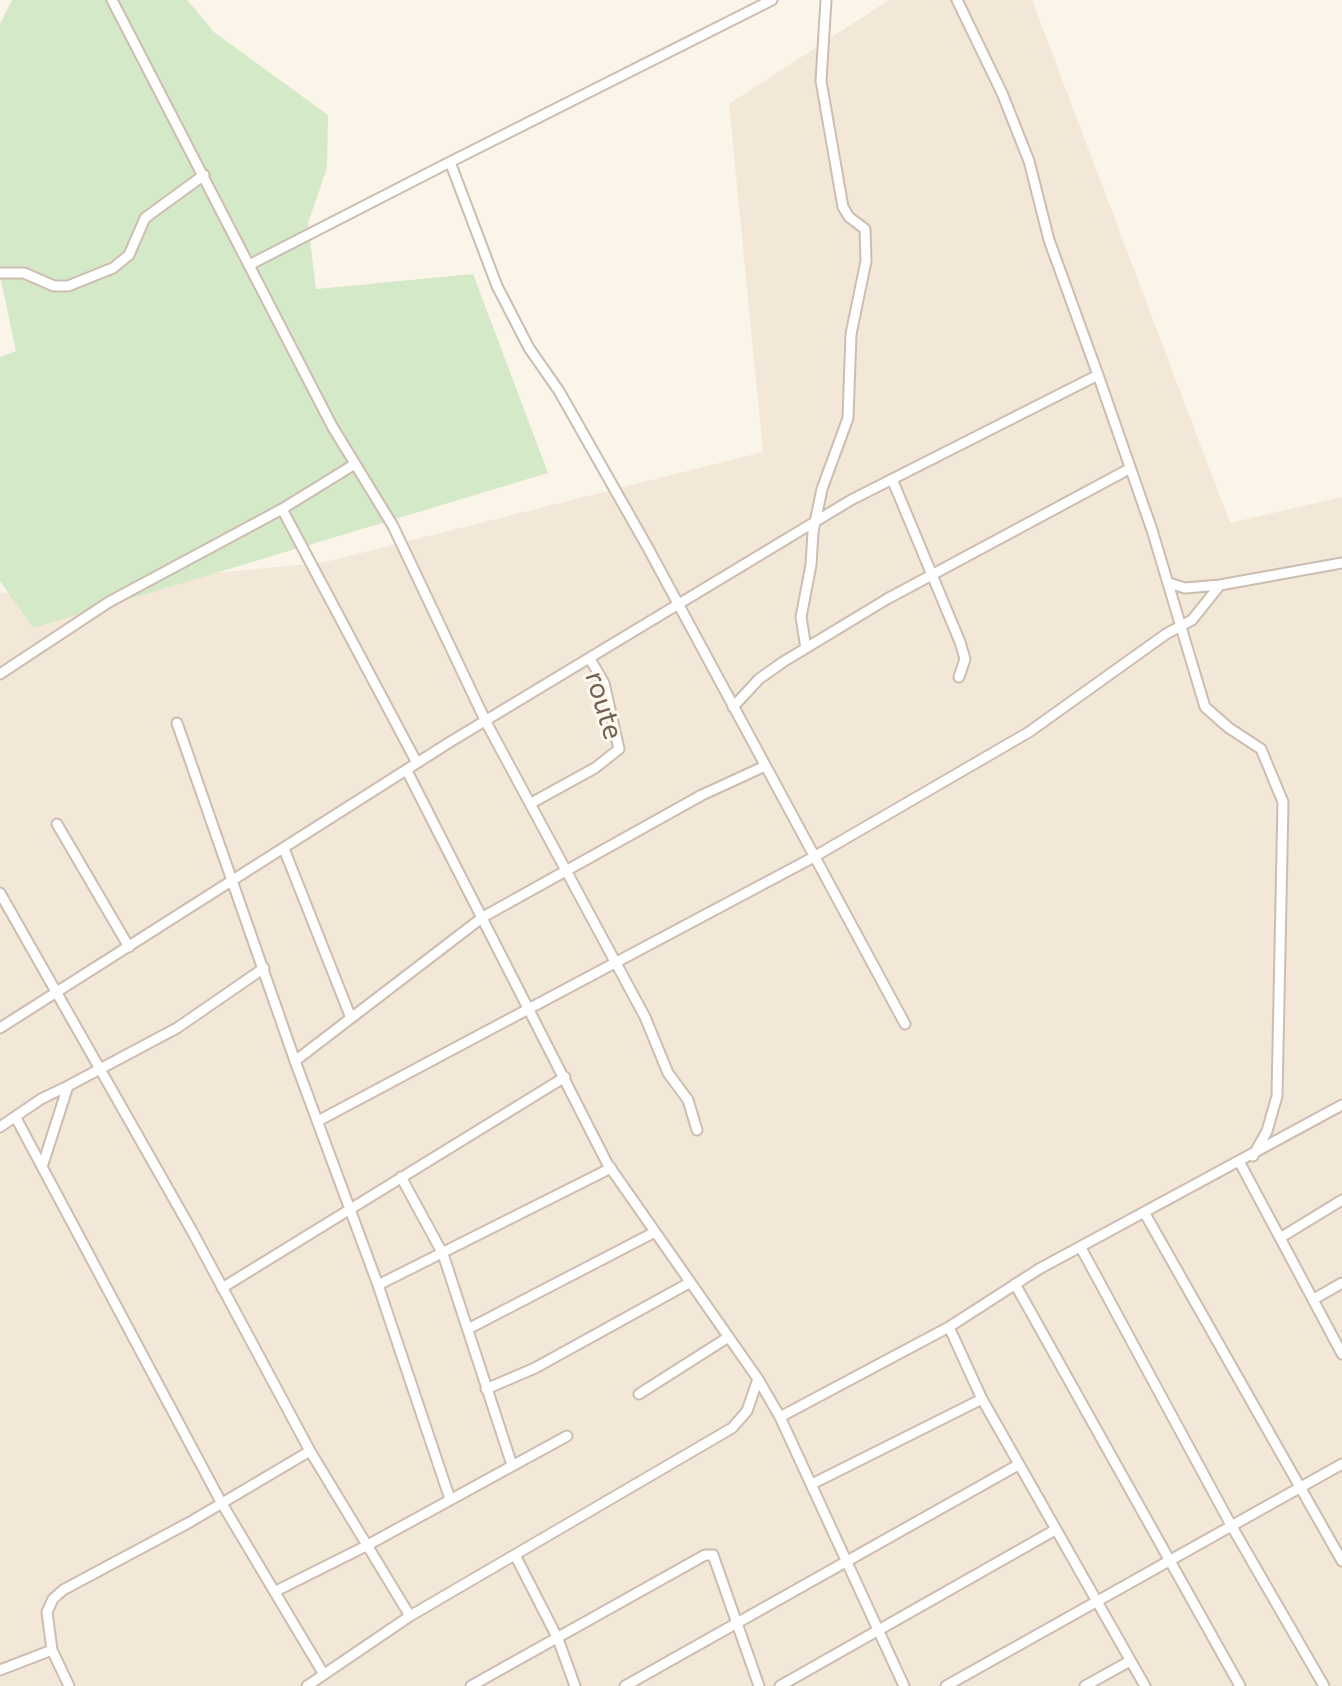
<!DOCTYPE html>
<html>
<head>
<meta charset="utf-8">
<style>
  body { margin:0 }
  canvas { display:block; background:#fbf5e9 }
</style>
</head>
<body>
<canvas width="1342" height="1686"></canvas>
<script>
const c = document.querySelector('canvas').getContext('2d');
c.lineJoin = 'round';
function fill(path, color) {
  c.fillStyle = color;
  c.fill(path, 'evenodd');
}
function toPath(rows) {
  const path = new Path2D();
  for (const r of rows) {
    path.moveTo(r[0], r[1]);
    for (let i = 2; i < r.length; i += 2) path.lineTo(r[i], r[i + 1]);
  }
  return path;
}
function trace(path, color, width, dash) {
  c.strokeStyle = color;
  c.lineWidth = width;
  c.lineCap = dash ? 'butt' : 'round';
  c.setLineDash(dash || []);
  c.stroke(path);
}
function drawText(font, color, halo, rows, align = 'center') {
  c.font = font + ' Commissioner,sans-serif';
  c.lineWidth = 6;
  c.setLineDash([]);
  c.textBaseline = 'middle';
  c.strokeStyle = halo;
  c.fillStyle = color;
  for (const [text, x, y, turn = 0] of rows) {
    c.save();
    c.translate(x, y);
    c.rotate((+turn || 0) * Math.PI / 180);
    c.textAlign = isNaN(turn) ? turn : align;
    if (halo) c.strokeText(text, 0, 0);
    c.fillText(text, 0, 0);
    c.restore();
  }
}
fill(toPath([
  [889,0,1032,0,1230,523,1342,497,1342,1686,0,1686,0,593,321,563,763,452,729,104]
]), '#f3e7d8');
fill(toPath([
  [12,0,187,0,214,32,328,115,327,168,308,223,316,289,473,274,548,473,33,628,0,581,0,357,16,351,0,276,0,24]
]), '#d4e9c8');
const minor = toPath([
  [112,0,332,426,393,526,486,722,645,1017,668,1073,688,1100,697,1130],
  [450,162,772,0],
  [251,264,450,162,497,286,529,348,559,391,648,548,905,1024],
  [0,273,24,273,54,286,68,286,113,268,129,255,145,218,204,175],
  [1098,375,1152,530,1205,707,1229,728,1261,749,1283,802,1277,1096,1267,1131,1253,1156],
  [892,479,960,642,965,659,959,677],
  [282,509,417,763],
  [1169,583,1185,588,1220,585,1342,563],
  [806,648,801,617,811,565,813,532,822,489,848,418,851,334,866,261,865,229,849,217,843,207,821,81,826,0],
  [0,674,109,602,282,509,355,464],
  [733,707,759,679,783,662,887,599,1129,469],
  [177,723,295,1061,378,1285,450,1499],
  [407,771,607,1163,758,1379,780,1417,904,1686],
  [535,801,595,768,619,749,604,683,590,659],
  [57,824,129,947],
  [284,849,351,1018],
  [0,893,192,1231,310,1451,410,1616],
  [0,1028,450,742,851,500,1098,375,1049,240,1029,161,1002,93,957,0],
  [295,1061,483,917,702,795,763,767],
  [16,1118,221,1502,323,1673],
  [318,1121,812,858,1029,732,1166,634,1192,620,1220,585],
  [0,1127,41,1099,68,1086],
  [1240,1163,1342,1354],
  [43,1164,68,1086,177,1028,264,968],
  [401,1177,443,1254,512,1465],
  [1144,1212,1342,1561],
  [1280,1238,1342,1200],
  [1081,1248,1231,1525,1324,1686],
  [1015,1284,1240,1686],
  [378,1285,611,1168],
  [222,1288,565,1077],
  [1314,1299,1342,1283],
  [949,1327,982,1399,1145,1686],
  [468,1329,653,1233],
  [486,1389,535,1368,689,1283],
  [639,1394,727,1338],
  [780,1417,949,1327,1039,1269,1342,1105],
  [812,1484,982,1399],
  [515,1555,558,1639,575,1686],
  [276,1591,366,1546,567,1436],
  [0,1670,52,1650],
  [69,1686,52,1650,47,1612,53,1599,63,1590,190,1522,310,1451],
  [307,1686,410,1616,732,1428,747,1411,758,1379],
  [471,1686,705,1555,713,1555,759,1686],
  [625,1686,1018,1465],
  [780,1686,1055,1530],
  [946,1686,1342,1464],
  [1085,1686,1130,1661]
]);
trace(minor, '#cdbdb0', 13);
trace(minor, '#fff', 9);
drawText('28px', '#755d4e', '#fef9f0', [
  ["route",604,705,73]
]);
</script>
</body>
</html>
